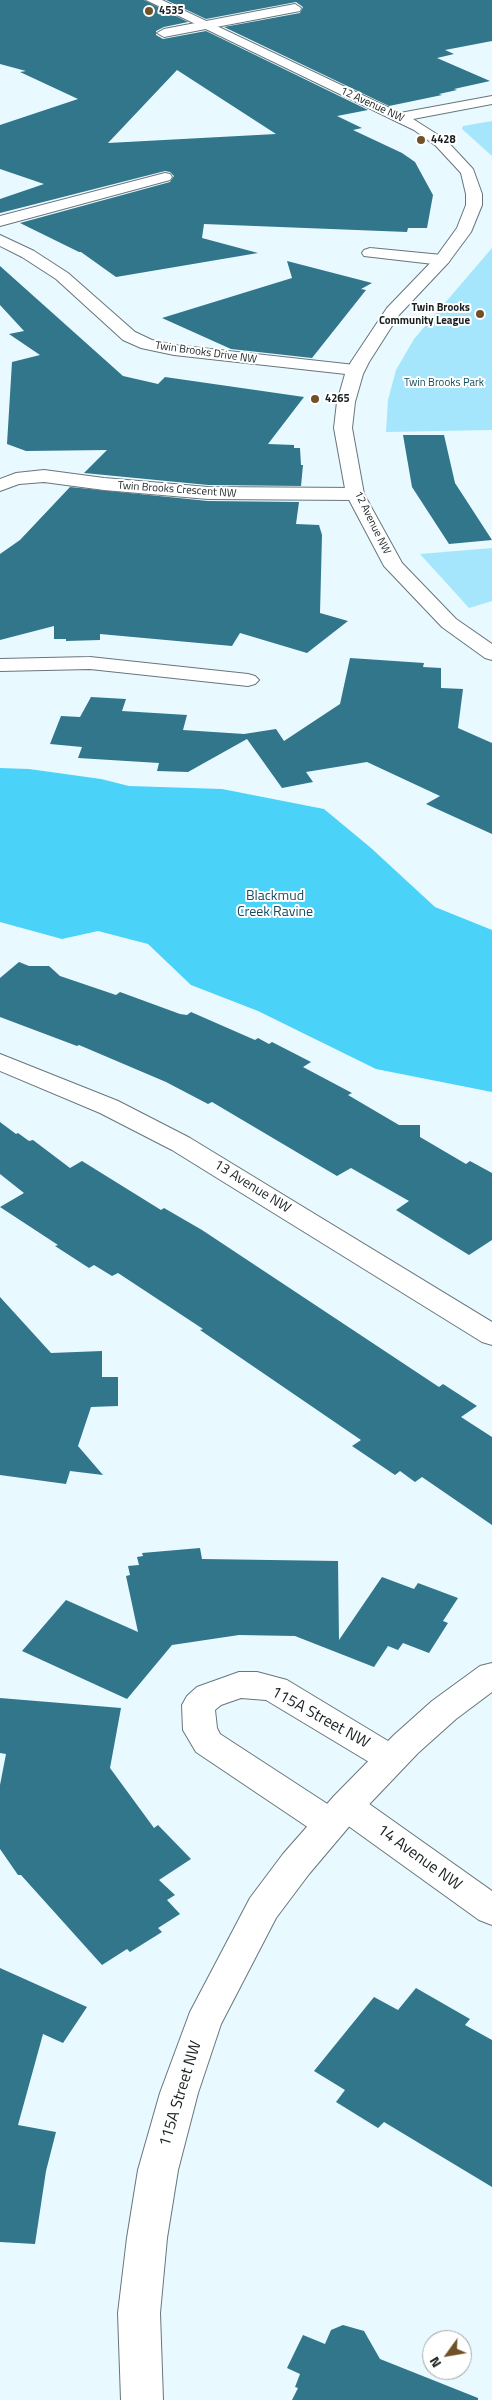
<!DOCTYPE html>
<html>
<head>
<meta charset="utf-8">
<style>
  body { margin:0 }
  #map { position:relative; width:492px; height:2400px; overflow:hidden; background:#e8f9ff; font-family:"Titillium Web",sans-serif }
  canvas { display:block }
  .north { position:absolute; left:422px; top:2330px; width:50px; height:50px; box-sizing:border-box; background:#fff; border:1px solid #a3a6a7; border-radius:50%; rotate:238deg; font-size:14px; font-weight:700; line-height:20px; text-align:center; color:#1a2022 }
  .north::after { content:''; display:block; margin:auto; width:18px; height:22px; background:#715127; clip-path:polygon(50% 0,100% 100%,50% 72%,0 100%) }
</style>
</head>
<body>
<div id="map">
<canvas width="492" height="2400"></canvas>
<div class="north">N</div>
</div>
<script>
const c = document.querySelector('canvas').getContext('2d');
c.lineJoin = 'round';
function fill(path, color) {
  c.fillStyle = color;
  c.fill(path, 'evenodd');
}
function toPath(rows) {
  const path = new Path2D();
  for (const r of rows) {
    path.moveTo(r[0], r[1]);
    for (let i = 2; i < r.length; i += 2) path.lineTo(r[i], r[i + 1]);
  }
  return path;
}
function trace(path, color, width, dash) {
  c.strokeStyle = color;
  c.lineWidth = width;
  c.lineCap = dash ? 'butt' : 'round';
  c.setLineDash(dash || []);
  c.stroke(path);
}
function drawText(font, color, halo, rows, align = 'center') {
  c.font = font + ' "Titillium Web",sans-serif';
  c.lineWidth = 4;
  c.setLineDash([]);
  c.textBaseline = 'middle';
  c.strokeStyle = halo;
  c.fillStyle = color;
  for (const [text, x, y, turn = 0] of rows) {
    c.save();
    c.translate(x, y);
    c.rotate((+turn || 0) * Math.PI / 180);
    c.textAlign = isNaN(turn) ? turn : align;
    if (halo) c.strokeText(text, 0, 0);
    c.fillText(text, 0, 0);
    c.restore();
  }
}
fill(toPath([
  [492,121,492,156,462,129,463,126],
  [492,248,492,430,386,432,388,400,396,370,414,339],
  [492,548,492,601,469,608,420,554]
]), '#a6e6fc');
fill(toPath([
  [0,768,29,769,101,779,129,786,222,789,324,809,371,848,435,907,492,930,492,1092,376,1069,258,1011,191,985,148,944,98,931,62,939,0,922]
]), '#4bd2f9');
fill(toPath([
  [0,0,144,0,188,22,164,27,156,31,156,35,163,39,206,31,368,110,337,116,362,128,353,130,402,153,415,162,433,195,427,228,408,228,407,232,204,224,202,238,258,253,116,277,81,252,79,252,20,223,170,182,174,176,170,172,165,171,0,213,0,199,44,184,0,169,0,125,78,99,20,72,26,71,0,64],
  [177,70,276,134,108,143],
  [166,0,492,0,492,41,445,50,454,54,437,58,490,81,454,89,457,90,439,94,442,95,389,106,224,27,300,13,303,7,296,2,206,19],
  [287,261,372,283,361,289,366,290,312,358,231,349,162,318,292,278],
  [0,266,123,376,158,384,165,377,304,397,268,444,294,445,294,448,300,448,301,465,303,465,301,486,208,485,84,473,107,450,26,451,7,444,12,362,40,355,9,334,24,331,0,305],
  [403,435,444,435,455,483,492,540,449,544,412,487],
  [70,487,208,501,299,502,296,524,319,525,322,535,320,613,348,621,307,653,240,633,232,646,100,634,100,640,66,641,66,639,54,639,54,626,0,640,0,554,20,540],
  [350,658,424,663,423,667,441,668,441,688,463,689,458,728,492,743,492,834,426,804,440,796,367,762,306,772,313,782,282,788,247,739,188,772,157,771,159,763,78,758,82,747,50,744,61,716,80,717,91,697,126,699,122,711,187,715,183,730,244,734,276,729,284,741,340,704],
  [19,962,29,966,49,966,60,976,116,995,120,992,180,1014,187,1015,191,1012,255,1040,258,1038,269,1044,272,1042,311,1062,303,1067,352,1093,348,1095,399,1125,420,1125,420,1137,466,1164,470,1161,492,1173,492,1240,469,1255,396,1210,409,1201,351,1168,337,1176,212,1102,208,1104,166,1082,79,1045,77,1046,0,1017,0,978],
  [0,1122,16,1134,18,1133,29,1141,33,1140,70,1168,82,1161,161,1210,164,1208,202,1230,439,1387,443,1384,477,1406,461,1417,492,1437,492,1525,422,1477,415,1482,400,1471,395,1475,352,1446,361,1440,200,1330,203,1329,118,1273,112,1276,94,1265,89,1268,55,1246,58,1245,0,1207,24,1193,0,1174],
  [0,1297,51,1353,102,1351,102,1377,118,1377,118,1406,91,1407,78,1446,103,1475,70,1471,66,1484,0,1475],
  [200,1548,202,1559,338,1561,339,1640,382,1577,414,1589,418,1583,458,1598,443,1621,448,1623,429,1653,403,1643,398,1650,388,1646,374,1667,295,1636,239,1635,172,1645,127,1699,22,1651,66,1600,138,1632,126,1576,130,1575,128,1566,139,1565,137,1557,143,1556,142,1553],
  [0,1698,121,1708,110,1768,154,1828,158,1825,191,1859,159,1880,175,1895,167,1900,180,1914,158,1928,162,1932,130,1952,127,1949,102,1965,21,1875,18,1875,0,1849,0,1785,6,1754,0,1753],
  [0,1968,87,2007,63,2043,43,2034,18,2125,56,2132,46,2171,35,2244,0,2242],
  [416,1988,470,2019,465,2025,492,2040,492,2187,384,2122,378,2128,336,2102,345,2090,314,2071,374,1997,398,2010],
  [343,2325,364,2331,380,2359,478,2398,478,2400,292,2400,298,2388,295,2387,300,2374,287,2368,303,2335,325,2344,331,2330]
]), '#31768b');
const street = toPath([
  [295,4,301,8,300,11,164,37,157,33,164,29,295,4],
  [165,173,170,174,172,177,170,180,0,226,0,216,165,173],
  [0,235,34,251,68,273,135,332,152,340,174,345,355,365,361,366,364,370,361,374,355,375,174,355,141,348,123,340,56,279,22,257,0,246,0,235],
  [370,248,442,255,448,257,450,260,448,263,442,265,364,256,362,253,364,250,370,248],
  [44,470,104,478,208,487,355,488,362,490,364,494,362,498,355,500,208,499,104,490,44,482,19,484,0,491,0,479,16,473,44,470],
  [90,657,248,674,255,676,259,680,255,684,248,686,90,669,0,671,0,659,90,657],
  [0,1054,118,1101,190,1138,492,1322,492,1345,482,1342,172,1150,100,1113,0,1071,0,1054],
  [239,1672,257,1672,287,1680,403,1750,408,1759,403,1768,391,1772,379,1768,266,1700,241,1698,221,1705,215,1710,217,1728,220,1734,329,1805,334,1796,346,1792,358,1796,492,1891,492,1925,479,1920,347,1825,342,1834,330,1838,318,1834,196,1752,183,1730,182,1705,187,1696,197,1687,239,1672]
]);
const secondary = toPath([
  [146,0,162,0,400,113,492,96,492,104,413,119,446,140,473,169,482,194,482,205,471,232,448,263,399,315,369,362,363,374,355,402,352,428,364,494,402,563,456,619,492,644,492,660,485,658,442,627,384,566,346,494,334,428,337,402,345,374,351,362,387,308,436,257,457,228,466,205,466,194,461,173,436,146,414,130,146,0],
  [492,1663,492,1692,456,1719,418,1753,358,1816,309,1874,276,1918,221,2024,198,2093,178,2170,167,2238,160,2313,163,2400,121,2400,118,2313,127,2238,138,2170,160,2093,190,2012,250,1898,283,1854,334,1796,394,1735,432,1701,480,1666,492,1663]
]);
trace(street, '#68767b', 2);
trace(secondary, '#68767b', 2);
fill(street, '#fff');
fill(secondary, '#fff');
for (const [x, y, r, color] of [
  [149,11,5,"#715127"],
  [421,140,5,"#715127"],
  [480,314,5,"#715127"],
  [315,399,5,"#715127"]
]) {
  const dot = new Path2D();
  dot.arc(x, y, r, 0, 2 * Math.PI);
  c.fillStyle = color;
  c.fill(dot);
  trace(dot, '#fff', 2);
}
drawText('bold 11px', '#1a2022', '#fff', [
  ["4535",159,11],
  ["4428",431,140],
  ["Twin Brooks",470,308,"right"],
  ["Community League",470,321,"right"],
  ["4265",325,399]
], 'left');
drawText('11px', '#1a2022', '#fff', [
  ["12 Avenue NW",372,105,25],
  ["Twin Brooks Drive NW",206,353,8],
  ["Twin Brooks Crescent NW",177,490,4],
  ["12 Avenue NW",372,523,64]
]);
drawText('11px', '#154e5e', '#fff', [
  ["Twin Brooks Park",444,383]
]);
drawText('14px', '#154e5e', '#fff', [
  ["Blackmud",275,897],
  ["Creek Ravine",275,913]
]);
drawText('14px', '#1a2022', '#fff', [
  ["13 Avenue NW",252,1187,32]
]);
drawText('16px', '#1a2022', '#fff', [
  ["115A Street NW",320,1718,29],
  ["14 Avenue NW",419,1858,36],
  ["115A Street NW",181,2094,-73]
]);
</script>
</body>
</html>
